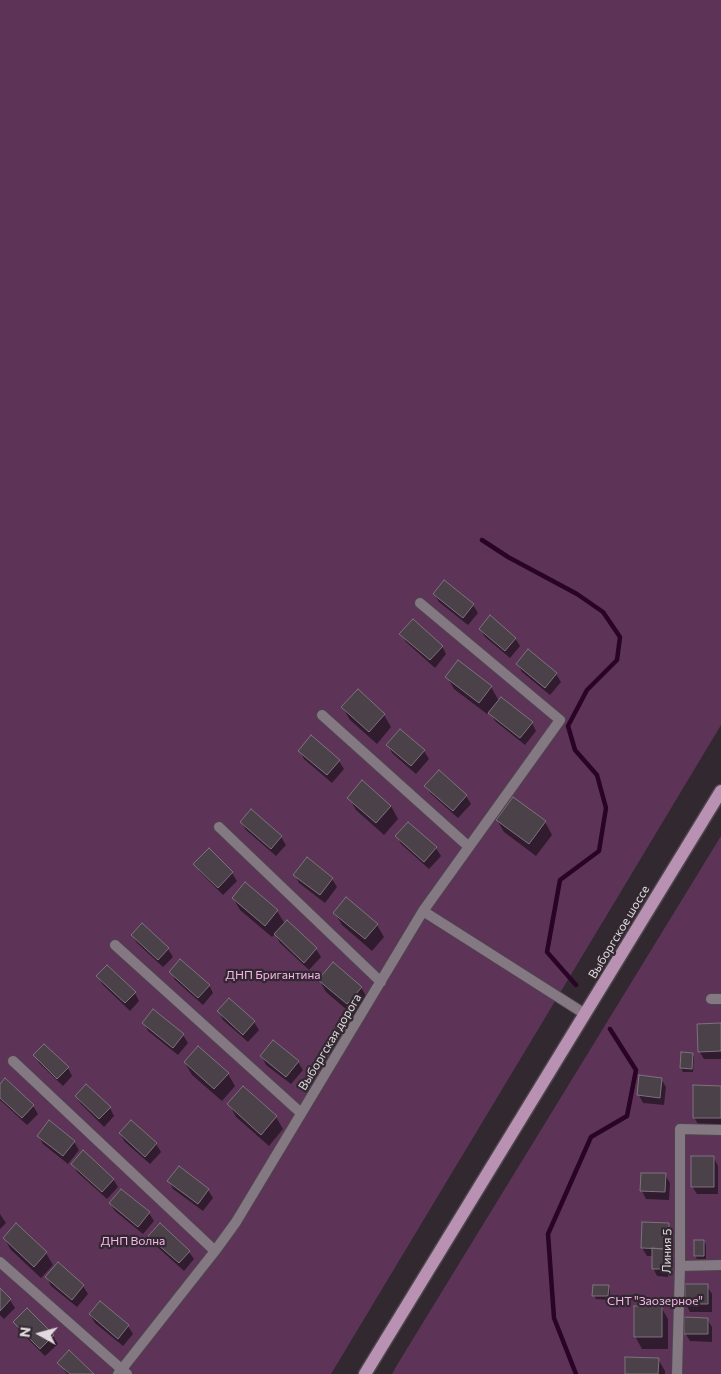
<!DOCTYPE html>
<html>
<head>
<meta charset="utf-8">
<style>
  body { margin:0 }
  #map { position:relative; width:721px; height:1374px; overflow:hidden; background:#322830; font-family:Commissioner,sans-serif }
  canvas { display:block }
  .north { position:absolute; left:15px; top:1309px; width:50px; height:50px; -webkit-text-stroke:4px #322830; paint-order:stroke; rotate:277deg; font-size:14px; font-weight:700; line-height:20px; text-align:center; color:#e1dadf }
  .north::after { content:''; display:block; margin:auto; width:18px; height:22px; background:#e1dadf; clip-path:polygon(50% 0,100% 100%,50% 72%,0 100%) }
</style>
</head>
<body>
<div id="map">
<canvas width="721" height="1374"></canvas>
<div class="north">N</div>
</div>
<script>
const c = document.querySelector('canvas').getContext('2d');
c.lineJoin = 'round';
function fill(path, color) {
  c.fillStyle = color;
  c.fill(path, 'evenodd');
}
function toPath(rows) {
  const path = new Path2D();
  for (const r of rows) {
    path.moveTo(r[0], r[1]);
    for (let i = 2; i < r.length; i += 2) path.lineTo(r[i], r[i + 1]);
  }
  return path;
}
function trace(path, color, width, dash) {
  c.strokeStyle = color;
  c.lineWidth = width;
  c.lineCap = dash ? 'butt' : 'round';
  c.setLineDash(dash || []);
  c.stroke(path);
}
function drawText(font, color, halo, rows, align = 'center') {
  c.font = font + ' Commissioner,sans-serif';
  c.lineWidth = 4.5;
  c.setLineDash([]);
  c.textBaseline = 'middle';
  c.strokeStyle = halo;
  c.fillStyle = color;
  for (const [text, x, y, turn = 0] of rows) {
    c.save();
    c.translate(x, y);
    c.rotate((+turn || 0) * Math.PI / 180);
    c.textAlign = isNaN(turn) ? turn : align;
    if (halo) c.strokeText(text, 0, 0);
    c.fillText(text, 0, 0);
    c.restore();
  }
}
fill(toPath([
  [0,0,721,0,721,725,331,1374,0,1374],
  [721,836,721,1374,392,1374,397,1365]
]), '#5d3457');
fill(toPath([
  [434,594,473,605,478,613,468,625,439,602],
  [480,629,515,638,520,646,510,658,485,637],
  [401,634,442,646,446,654,435,668,406,642],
  [528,651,556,674,561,682,550,695,522,672,518,664],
  [447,677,491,687,499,701,532,723,536,731,525,745,495,721,489,711,487,714,454,689],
  [343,708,384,715,391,727,377,744,350,720],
  [401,730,424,751,429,759,416,774,392,753,388,745],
  [300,751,339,761,344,769,332,783,304,759],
  [439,772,466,796,471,804,458,818,431,794,426,786],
  [349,798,391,806,398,819,384,835,356,810],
  [513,798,545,822,552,835,536,856,504,832,497,820],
  [241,822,281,837,286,845,276,856,246,830],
  [397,836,436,848,441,856,429,869,401,844],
  [195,864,232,873,237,881,223,895,200,872],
  [295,875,332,879,337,887,325,903,299,883],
  [233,898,277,911,285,924,287,922,316,949,321,957,309,970,280,943,275,934,272,937,240,910],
  [335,913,377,925,384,937,372,951,342,925],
  [132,935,168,949,173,957,163,967,137,943],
  [171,972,209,985,213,993,203,1005,175,980],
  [98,976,135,993,139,1001,130,1011,102,984],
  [319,980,361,987,368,1000,354,1016,326,992],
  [229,1000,254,1022,259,1030,248,1042,223,1020,219,1012],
  [144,1023,183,1035,188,1043,178,1055,148,1031],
  [721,1024,721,1059,704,1059,699,1051],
  [273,1042,298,1062,303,1070,291,1084,266,1065,262,1057],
  [692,1054,694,1057,693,1072,683,1072,681,1068],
  [35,1056,68,1068,72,1076,63,1086,39,1063],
  [185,1063,228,1074,235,1086,222,1101,192,1075],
  [661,1079,666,1087,664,1105,643,1103,639,1095],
  [0,1086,33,1106,38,1114,27,1125,0,1100],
  [721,1087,721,1130,701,1130,694,1117],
  [244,1088,276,1117,283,1129,269,1146,236,1117,229,1104],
  [76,1097,110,1108,114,1116,104,1127,81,1104],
  [50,1122,74,1142,79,1150,68,1164,43,1144,39,1136],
  [131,1122,156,1144,161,1152,150,1164,125,1142,120,1134],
  [714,1158,718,1166,718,1194,697,1194,692,1186],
  [73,1164,113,1179,118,1187,107,1199,77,1172],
  [642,1174,665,1175,670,1183,669,1200,646,1199,642,1191],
  [169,1181,208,1190,213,1198,203,1211,173,1189],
  [110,1203,149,1213,154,1221,143,1234,115,1211],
  [0,1214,6,1223,0,1229],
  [668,1224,673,1232,672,1257,668,1256,668,1277,657,1276,653,1268,653,1256,647,1256,642,1248],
  [16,1225,46,1253,53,1265,41,1278,11,1250,4,1238],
  [150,1236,189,1252,194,1259,184,1271,154,1244],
  [704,1241,706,1245,706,1259,697,1259,695,1256],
  [47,1278,83,1286,88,1294,77,1307,51,1286],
  [608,1286,610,1290,610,1300,596,1299,594,1296],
  [686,1286,707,1286,712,1294,712,1312,690,1312,686,1304],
  [0,1290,10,1300,15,1308,4,1319,0,1315],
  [100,1303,128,1326,133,1334,123,1346,95,1323,90,1315],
  [661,1307,668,1319,668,1349,642,1349,635,1336],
  [707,1319,712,1327,712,1342,690,1341,685,1333],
  [15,1322,53,1336,58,1344,45,1356,19,1330],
  [658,1359,665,1371,665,1374,626,1374],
  [59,1363,93,1374,67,1374]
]), '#0007');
trace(toPath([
  [482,540,508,557,577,594,603,612,620,637,617,660,587,690,568,726,575,750,597,775,606,808,599,851,560,880,547,952,576,985],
  [576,1374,554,1318,548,1234,591,1137,627,1116,636,1070,610,1029]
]), '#2a0426', 4.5);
const building = toPath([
  [444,580,474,604,463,618,433,594,444,580],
  [490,615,516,638,505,651,479,629,490,615],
  [413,619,443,646,430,660,399,634,413,619],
  [528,649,557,673,545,688,516,664,528,649],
  [458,660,492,686,479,703,445,677,458,660],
  [358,689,385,714,369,732,341,707,358,689],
  [501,697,533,722,520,738,488,713,501,697],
  [400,729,425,750,411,766,386,745,400,729],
  [311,735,340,760,327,775,298,751,311,735],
  [439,770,467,795,453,811,424,786,439,770],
  [362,780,391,806,376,823,347,798,362,780],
  [513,797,546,821,529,844,496,820,513,797],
  [251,809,282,836,271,849,240,822,251,809],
  [408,822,437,847,424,862,395,836,408,822],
  [209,848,233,872,218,888,193,864,209,848],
  [307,857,333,878,320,895,293,875,307,857],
  [245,882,278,910,265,926,232,898,245,882],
  [346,897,378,924,365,939,333,913,346,897],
  [287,920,317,948,304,963,274,934,287,920],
  [142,923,169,948,158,960,131,935,142,923],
  [180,959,210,985,198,998,169,972,180,959],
  [333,962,362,987,347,1004,318,980,333,962],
  [107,965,136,992,125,1003,96,976,107,965],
  [229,998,255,1021,243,1035,217,1011,229,998],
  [153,1009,184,1034,173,1048,142,1023,153,1009],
  [721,1023,721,1051,698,1052,697,1024,721,1023],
  [273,1040,299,1061,286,1077,260,1056,273,1040],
  [44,1044,69,1067,57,1079,33,1055,44,1044],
  [198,1046,229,1073,214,1089,184,1062,198,1046],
  [681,1052,693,1053,692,1069,680,1068,681,1052],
  [639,1075,662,1078,660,1098,637,1095,639,1075],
  [5,1078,34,1105,22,1118,0,1098,0,1084,5,1078],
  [86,1084,111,1107,99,1119,75,1096,86,1084],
  [693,1085,721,1086,721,1118,693,1118,693,1085],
  [243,1086,277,1116,261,1135,227,1104,243,1086],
  [49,1120,75,1141,63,1156,37,1136,49,1120],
  [131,1120,157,1143,145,1157,119,1133,131,1120],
  [83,1150,114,1179,102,1192,71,1164,83,1150],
  [691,1156,714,1156,714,1187,691,1187,691,1156],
  [179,1166,209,1189,198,1204,167,1181,179,1166],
  [641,1173,666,1173,665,1192,640,1191,641,1173],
  [121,1189,150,1212,138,1227,109,1203,121,1189],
  [642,1222,669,1223,668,1249,641,1248,642,1222],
  [16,1223,47,1252,34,1267,3,1238,16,1223],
  [160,1223,190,1251,179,1263,148,1236,160,1223],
  [694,1240,704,1240,704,1256,694,1256,694,1240],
  [652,1248,664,1249,664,1269,652,1269,652,1248],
  [58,1262,84,1285,72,1300,45,1277,58,1262],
  [685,1284,708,1284,708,1304,685,1304,685,1284],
  [593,1285,609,1285,608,1296,592,1296,593,1285],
  [0,1288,11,1299,0,1311,0,1288],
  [100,1301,129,1325,118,1339,89,1314,100,1301],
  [634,1306,662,1306,662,1337,634,1337,634,1306],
  [27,1308,54,1335,40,1349,13,1322,27,1308],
  [684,1317,708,1318,708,1334,684,1334,684,1317],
  [69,1350,94,1374,70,1374,57,1363,69,1350],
  [625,1357,659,1358,658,1374,625,1374,625,1357]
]);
fill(building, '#4b4149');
trace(building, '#7e727c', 1);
const minor = toPath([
  [322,715,469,847],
  [219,827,381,982],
  [423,911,585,1014],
  [115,945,301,1113],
  [711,999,721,999],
  [13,1061,215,1251],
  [0,1262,127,1374],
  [680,1266,721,1265],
  [118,1374,215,1251,236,1222,423,911,560,720,420,603],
  [677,1374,680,1266,680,1129,721,1130]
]);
const primary = toPath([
  [365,1374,721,791]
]);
trace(minor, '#4d454c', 12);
trace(primary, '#4d454c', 15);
trace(minor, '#847882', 10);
trace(primary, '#b991b3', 12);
drawText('12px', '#e1dadf', '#322830', [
  ["Выборгское шоссе",619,932,-59],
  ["Выборгская дорога",330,1042,-59],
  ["Линия 5",667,1251,-89]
]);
drawText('12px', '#f9b4ee', '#322830', [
  ["ДНП Бригантина",273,975],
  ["ДНП Волна",133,1241],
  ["СНТ \"Заозерное\"",655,1301]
]);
</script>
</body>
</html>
